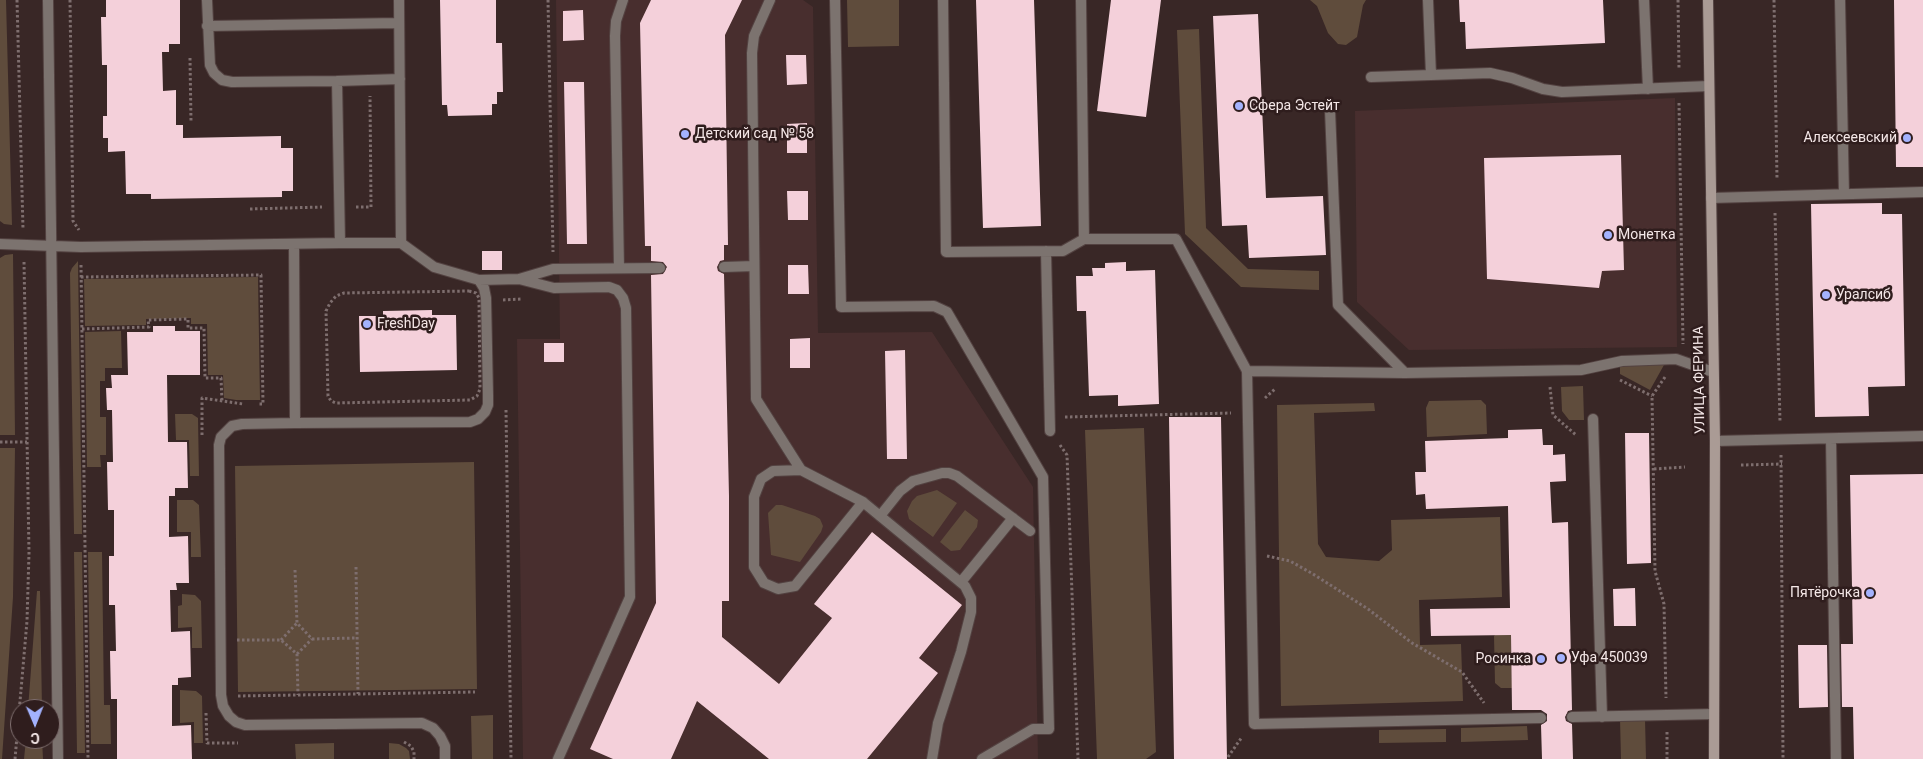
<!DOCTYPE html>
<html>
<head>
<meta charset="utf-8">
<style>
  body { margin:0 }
  #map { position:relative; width:1923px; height:759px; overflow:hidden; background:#392726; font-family:Roboto,sans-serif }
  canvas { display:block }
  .north { position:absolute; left:10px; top:699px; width:50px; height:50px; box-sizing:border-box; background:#2f1d1d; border:1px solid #7e6e6e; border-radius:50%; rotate:179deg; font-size:14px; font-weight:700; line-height:20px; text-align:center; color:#f4e7e7 }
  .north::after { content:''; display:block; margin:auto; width:18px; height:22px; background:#a3b2fd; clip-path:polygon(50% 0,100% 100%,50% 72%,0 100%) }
</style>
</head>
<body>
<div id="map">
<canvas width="1923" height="759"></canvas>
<div class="north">С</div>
</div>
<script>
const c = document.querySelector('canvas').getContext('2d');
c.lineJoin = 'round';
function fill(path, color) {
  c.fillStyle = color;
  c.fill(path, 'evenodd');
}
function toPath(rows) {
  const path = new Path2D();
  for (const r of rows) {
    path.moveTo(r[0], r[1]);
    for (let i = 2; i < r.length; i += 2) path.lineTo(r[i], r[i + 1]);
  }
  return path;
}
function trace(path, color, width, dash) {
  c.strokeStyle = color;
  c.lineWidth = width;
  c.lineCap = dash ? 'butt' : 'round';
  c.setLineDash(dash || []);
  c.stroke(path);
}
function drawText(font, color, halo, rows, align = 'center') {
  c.font = font + ' Roboto,sans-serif';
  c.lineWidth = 5;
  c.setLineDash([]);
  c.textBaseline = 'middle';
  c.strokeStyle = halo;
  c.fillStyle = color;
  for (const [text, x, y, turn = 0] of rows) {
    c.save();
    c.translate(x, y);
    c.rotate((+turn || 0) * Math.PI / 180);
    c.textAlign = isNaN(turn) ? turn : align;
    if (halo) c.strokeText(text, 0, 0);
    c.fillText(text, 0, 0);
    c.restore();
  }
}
fill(toPath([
  [556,0,803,0,813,7,818,333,932,332,1033,487,1038,759,523,759,517,339,560,339],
  [1675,98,1677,347,1409,350,1357,302,1355,111]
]), '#482e2e');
fill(toPath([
  [0,0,6,0,12,225,4,224,0,221],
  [847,0,899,0,899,46,848,47],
  [1310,0,1366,0,1363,5,1357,37,1346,45,1338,44,1328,33,1317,6],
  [1199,29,1206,228,1248,269,1319,271,1319,290,1241,287,1185,234,1177,30],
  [13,254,15,435,0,435,0,258,5,255],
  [78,261,82,534,74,534,70,273,72,268],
  [258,277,260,400,236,400,224,398,223,375,208,375,207,324,191,324,191,318,146,319,146,325,85,326,84,279],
  [121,331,122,368,105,368,105,381,100,381,100,417,106,417,106,455,100,455,101,467,87,467,85,332],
  [1620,365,1664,365,1650,390,1620,374],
  [1583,386,1584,420,1569,420,1562,411,1561,387],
  [1481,400,1486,405,1487,434,1427,437,1426,408,1429,401],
  [1374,403,1375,411,1314,413,1318,544,1326,557,1379,561,1392,550,1391,520,1500,517,1502,597,1419,600,1420,645,1461,644,1463,701,1281,706,1277,405],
  [175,414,192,414,198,418,199,476,190,476,189,440,176,440],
  [1144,428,1156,752,1146,759,1097,759,1085,430],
  [0,448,15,448,13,597,2,759,0,759],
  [474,462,477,689,238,692,235,466],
  [937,490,957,503,933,537,909,519,907,511,912,501,917,496],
  [177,500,193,500,199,505,201,557,191,557,191,532,177,532],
  [776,505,782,505,815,516,820,519,823,526,821,532,800,562,771,555,768,513],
  [965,510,978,520,977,527,960,550,951,551,940,542],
  [74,552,82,552,85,753,77,753],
  [88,552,102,552,104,705,110,705,111,744,91,744],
  [37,591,40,591,42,709,28,709],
  [182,594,195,595,201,601,202,648,192,648,192,627,178,628,178,606,182,605],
  [1500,630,1511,630,1512,688,1501,688,1495,683,1494,636],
  [180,690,196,691,202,696,203,743,194,743,194,722,180,723],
  [493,715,493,759,472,759,471,716],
  [1620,719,1645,719,1646,759,1621,759],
  [1527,726,1528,740,1461,742,1461,728],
  [1446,729,1446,742,1379,743,1379,730],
  [26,739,42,739,43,759,24,759],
  [334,743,334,759,296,759,295,744],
  [389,743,399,744,406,748,409,751,410,759,389,759]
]), '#5f4c3c');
fill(toPath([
  [106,0,180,0,180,44,169,44,169,52,162,52,163,91,176,90,176,125,183,125,183,138,281,136,281,148,293,148,293,191,282,191,282,197,151,199,151,194,126,194,125,151,108,152,108,138,103,138,103,116,107,116,107,65,102,65,101,17,106,17],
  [440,0,496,0,496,43,502,43,503,92,497,92,497,104,492,104,492,115,448,116,447,105,442,105],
  [651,0,742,0,725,35,728,245,724,245,724,260,720,261,717,267,718,271,724,274,729,496,729,601,722,601,722,637,779,684,832,618,814,604,872,532,962,605,919,658,938,673,867,759,769,759,697,701,671,759,613,759,590,749,656,603,651,275,663,274,667,267,663,262,651,261,651,246,645,246,640,23],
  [976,0,1034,0,1041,226,983,228],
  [1111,0,1161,0,1146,117,1097,111],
  [1459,0,1603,0,1605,43,1466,49,1465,22,1460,22],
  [1894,0,1923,0,1923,167,1896,167],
  [583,10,584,40,563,41,563,11],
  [1258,14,1266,198,1323,196,1326,255,1249,258,1247,225,1222,226,1213,16],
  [786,55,806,55,807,84,787,85],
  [564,82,584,82,587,244,567,244],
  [807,123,807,153,787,153,787,124],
  [1621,155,1624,270,1602,271,1599,288,1487,279,1484,158],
  [787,191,808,191,808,220,788,220],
  [1882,203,1882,214,1902,214,1905,386,1868,387,1869,416,1815,417,1811,204],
  [482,251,502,251,502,270,482,270],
  [1126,262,1126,271,1155,270,1159,404,1118,406,1118,395,1089,396,1086,311,1077,311,1076,276,1093,276,1092,268,1105,268,1105,263],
  [788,265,808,265,809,294,788,294],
  [432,310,432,315,456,315,457,370,360,372,359,316,383,316,383,311],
  [153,326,175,326,175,331,200,331,200,375,167,375,168,442,187,442,188,488,175,488,175,496,169,496,169,537,188,536,189,583,176,583,177,590,170,590,171,632,190,631,191,677,178,678,178,685,172,685,172,726,191,725,192,759,117,759,117,699,111,699,110,651,116,651,115,605,109,605,109,556,114,556,114,510,108,510,107,462,113,462,112,410,107,410,106,388,112,388,111,375,128,375,127,332,153,332],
  [810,338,810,368,790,368,790,339],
  [544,343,564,343,564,362,544,362],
  [905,350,907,459,887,459,885,351],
  [1169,417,1221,417,1227,759,1174,759],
  [1542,429,1543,445,1553,445,1553,455,1565,454,1566,481,1550,482,1552,523,1568,522,1572,710,1568,711,1565,717,1566,721,1572,724,1573,759,1542,759,1541,725,1547,721,1547,714,1541,710,1512,710,1511,635,1431,636,1430,609,1510,608,1508,506,1426,509,1425,494,1416,495,1415,472,1426,472,1425,441,1508,438,1508,430],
  [1625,433,1649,433,1651,563,1627,564],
  [1923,474,1923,759,1854,759,1853,707,1842,707,1841,644,1853,644,1850,475],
  [1635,588,1636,626,1614,626,1613,589],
  [1798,645,1827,645,1828,707,1799,708]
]), '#f4d0da');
const lane = toPath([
  [48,0,58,759],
  [207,0,210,65,214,73,222,80,232,82,337,81,340,243,401,243,399,0],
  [770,0,754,36,752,53,756,399,801,470],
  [835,0,841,307,934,306,947,312,1043,477,1049,729,1033,729,982,759],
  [943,0,946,252,1063,251,1084,239,1176,239,1247,371,1405,373,1581,370,1622,361,1676,359,1713,372],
  [1081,0,1084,239],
  [1428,0,1431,75,1490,73,1512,78,1543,89,1562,92,1709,86],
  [1644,0,1648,89],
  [1840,0,1844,194],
  [207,26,399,23],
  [1371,77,1431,75],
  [337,81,400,79],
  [1330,110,1338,305,1405,373],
  [1711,198,1923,192],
  [0,244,81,247,340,243],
  [294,244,295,423,242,424,232,426,221,437,219,445,221,695,223,706,229,716,236,722,245,725,422,723,433,728,440,736,445,746,445,759],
  [1046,251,1050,431],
  [724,267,754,266],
  [619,268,615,36,616,21,623,0],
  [519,279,554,288,609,287,617,290,623,298,626,308,630,597,558,759],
  [479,280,519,279,553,269,660,268],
  [1247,371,1254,724,1541,718],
  [1593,419,1602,717],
  [295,423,470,422,478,419,485,412,488,405,488,395,486,298,484,288,479,280,434,267,401,243],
  [1831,439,1836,759],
  [1715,441,1923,436],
  [863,502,795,586,778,589,764,583,754,567,754,497,761,479,773,471,801,470,863,502,965,586,971,598,971,612,961,652,938,723,932,759],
  [880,516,900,491,913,481,942,473,949,473,957,476,1030,531],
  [961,582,1013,518],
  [1572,717,1714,714]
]);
const secondary = toPath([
  [1708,0,1715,441,1714,759]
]);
trace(lane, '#534241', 12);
trace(secondary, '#534241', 12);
trace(toPath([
  [17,0,23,229],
  [70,0,73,221,79,230],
  [548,0,553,252],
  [1678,0,1679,69],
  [1774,0,1777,179],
  [190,58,191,122],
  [1679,103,1683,344],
  [356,207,371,207,370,96],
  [250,209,322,207],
  [1775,213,1780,422],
  [81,265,88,759],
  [81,277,261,275,263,404,259,404],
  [469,291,476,293,479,298,480,389,477,396,470,400,336,403,331,401,328,396,326,311,330,303,336,296,344,293,469,291],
  [503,300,522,299],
  [82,329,149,327,148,320,188,319,188,328,204,328,205,378,221,378,222,401],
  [1665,377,1652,396,1655,571,1664,604,1666,698],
  [1620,380,1652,396],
  [1550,387,1553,415,1576,435],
  [1265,398,1275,389],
  [506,410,511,759],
  [1065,417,1231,413],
  [202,435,202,398,243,404],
  [0,442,27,442],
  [1060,445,1067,455,1078,759],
  [1781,455,1783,759],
  [1741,465,1782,464],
  [1654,469,1685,467],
  [1267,556,1290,561,1313,574,1368,609,1412,643,1462,672,1484,703],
  [356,567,358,694],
  [295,570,297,623,312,639,356,638],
  [237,640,281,640,297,654,298,695],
  [281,640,297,623],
  [297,654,312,639],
  [238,696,475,692],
  [206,713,207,743,238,743],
  [1667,732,1667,759],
  [404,742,411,746,414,752,414,759],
  [1228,757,1242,737],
  [15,759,27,621,29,553,24,261]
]), '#7e6e6e', 3, [2.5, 2.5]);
trace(lane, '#7c736f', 10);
trace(secondary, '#aa9b95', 10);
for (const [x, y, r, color] of [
  [1239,106,5,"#a3b2fd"],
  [685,134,5,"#a3b2fd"],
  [1907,138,5,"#a3b2fd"],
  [1608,235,5,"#a3b2fd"],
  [1826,295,5,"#a3b2fd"],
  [367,324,5,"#a3b2fd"],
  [1870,593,5,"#a3b2fd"],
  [1561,658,5,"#a3b2fd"],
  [1541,659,5,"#a3b2fd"]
]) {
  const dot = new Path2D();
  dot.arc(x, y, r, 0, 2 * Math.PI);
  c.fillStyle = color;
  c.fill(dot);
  trace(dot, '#2f1d1d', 2);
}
drawText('14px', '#f4e7e7', '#2f1d1d', [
  ["Сфера Эстейт",1249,106],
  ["Детский сад № 58",695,134],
  ["Алексеевский",1897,138,"right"],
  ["Монетка",1618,235],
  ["Уралсиб",1836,295],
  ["FreshDay",377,324],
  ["Пятёрочка",1860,593,"right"],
  ["Уфа 450039",1571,658],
  ["Росинка",1531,659,"right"]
], 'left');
drawText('14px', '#f4e7e7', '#2f1d1d', [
  ["УЛИЦА ФЕРИНА",1700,380,-91]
]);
</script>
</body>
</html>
